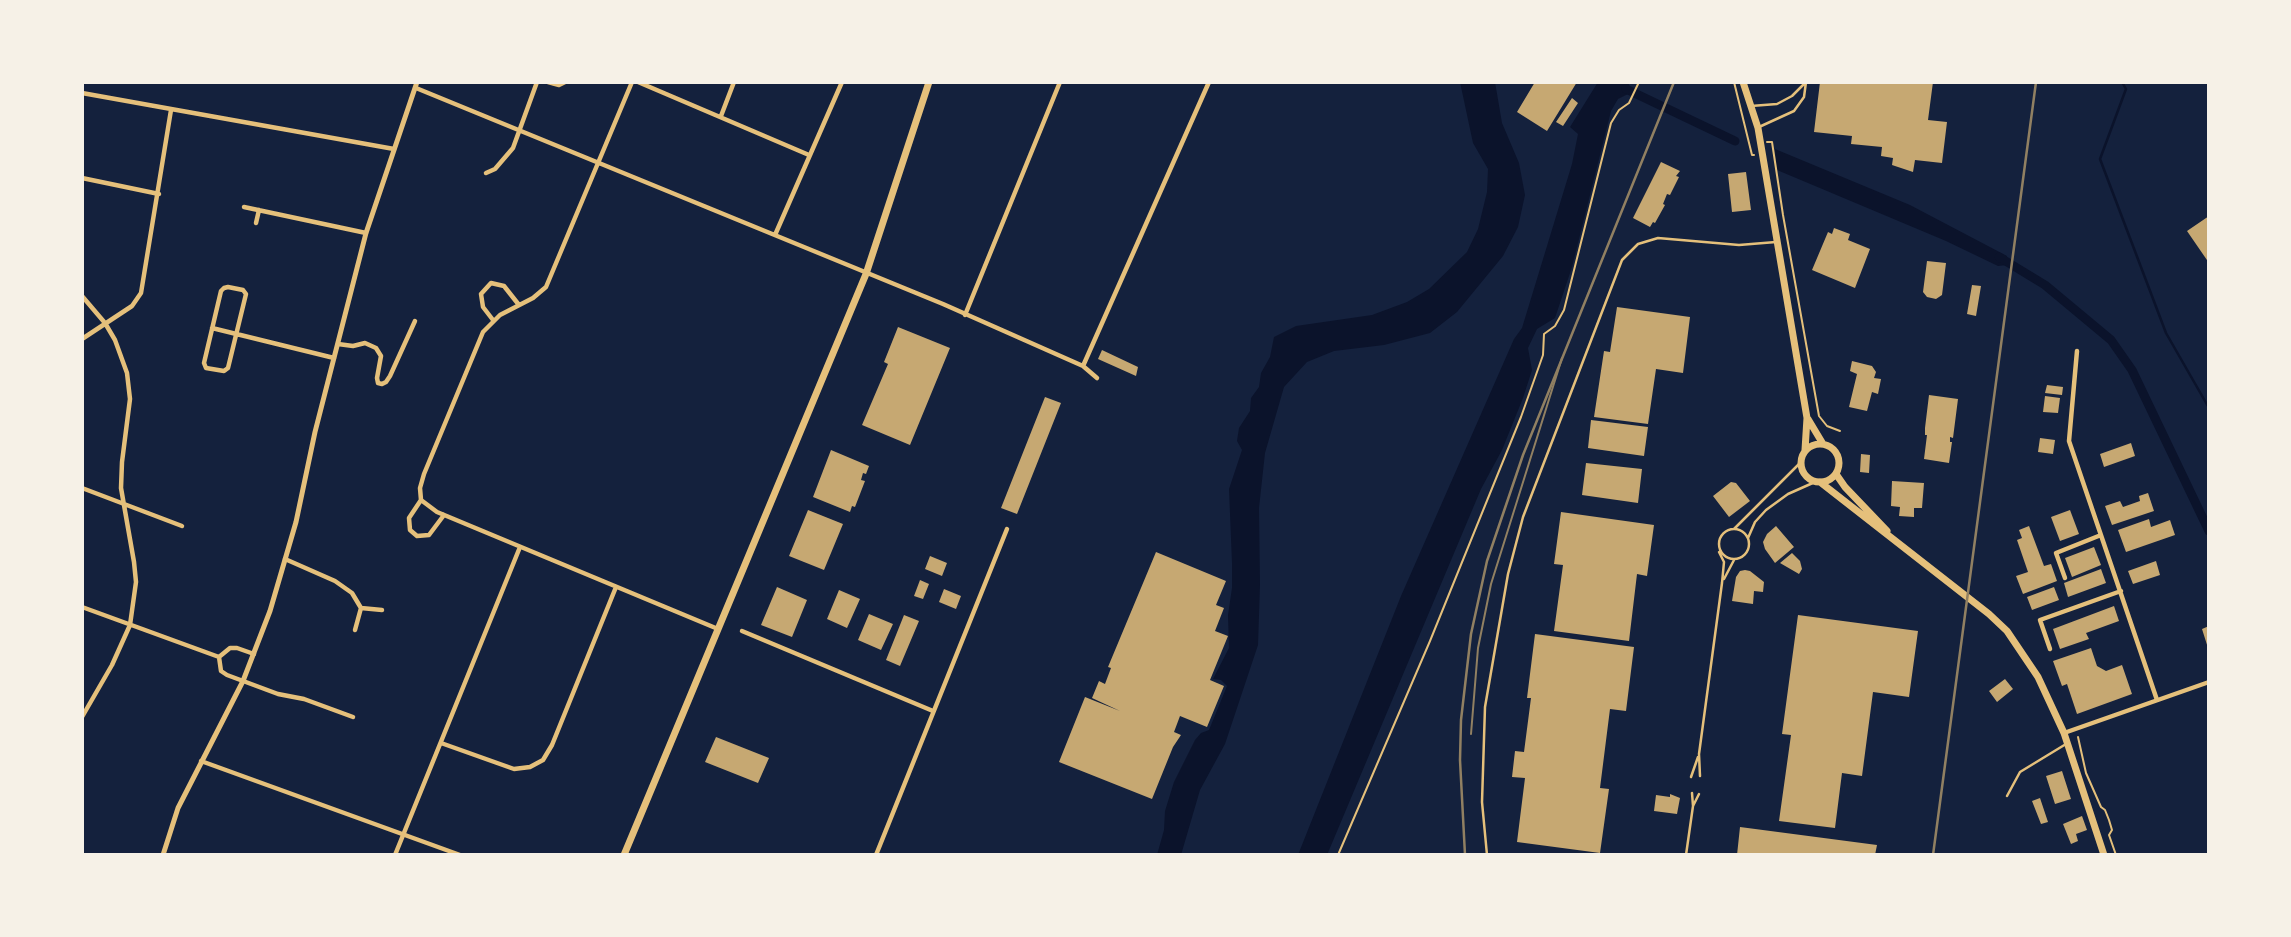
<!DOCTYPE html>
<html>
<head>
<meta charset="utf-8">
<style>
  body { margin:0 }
  #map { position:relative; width:2291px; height:937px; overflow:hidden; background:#14213d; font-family:"Varela Round",sans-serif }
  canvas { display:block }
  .frame { position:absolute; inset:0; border:84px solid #f6f1e7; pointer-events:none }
</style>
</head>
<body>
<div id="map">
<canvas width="2291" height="937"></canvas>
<div class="frame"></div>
</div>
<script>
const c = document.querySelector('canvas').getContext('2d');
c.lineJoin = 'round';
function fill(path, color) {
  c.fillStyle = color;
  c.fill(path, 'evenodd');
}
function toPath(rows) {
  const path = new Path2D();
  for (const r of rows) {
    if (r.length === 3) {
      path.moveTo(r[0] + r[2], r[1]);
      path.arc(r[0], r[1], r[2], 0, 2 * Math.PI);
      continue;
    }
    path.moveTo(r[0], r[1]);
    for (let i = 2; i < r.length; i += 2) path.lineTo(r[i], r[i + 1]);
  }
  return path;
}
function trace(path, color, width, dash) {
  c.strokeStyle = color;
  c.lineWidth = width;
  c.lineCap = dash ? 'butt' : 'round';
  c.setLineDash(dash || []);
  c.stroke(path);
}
fill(toPath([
  [1460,82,1495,82,1502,123,1519,163,1525,195,1518,227,1503,256,1457,312,1430,333,1384,345,1334,351,1307,362,1284,387,1265,453,1259,508,1260,585,1258,645,1225,744,1200,790,1181,855,1157,855,1164,830,1165,811,1174,782,1195,740,1201,733,1209,730,1227,686,1221,680,1213,679,1229,648,1228,615,1232,588,1232,563,1229,489,1242,450,1237,441,1239,428,1250,411,1251,398,1259,387,1261,373,1270,357,1274,337,1296,326,1372,315,1407,302,1429,289,1467,252,1478,229,1487,192,1488,169,1473,143],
  [1598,82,1628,82,1632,92,1618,99,1611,111,1572,267,1555,318,1537,329,1528,348,1532,370,1523,398,1502,450,1481,489,1327,855,1298,855,1401,596,1514,339,1522,328,1572,164,1578,134,1570,127],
  [1775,149,1910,205,2007,256,2007,265,1998,266,1946,241,1777,170]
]), '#0b132b');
trace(toPath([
  [2122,82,2126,89,2100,159,2166,333,2209,408]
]), '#0b132b', 2.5);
trace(toPath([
  [1626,89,1735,141],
  [1999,257,2045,285,2111,340,2132,370,2209,531]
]), '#0b132b', 9);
fill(toPath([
  [1535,82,1577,82,1547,131,1517,112],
  [1820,82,1933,82,1928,120,1947,122,1942,163,1915,160,1913,172,1892,165,1893,158,1881,156,1882,147,1851,144,1852,136,1814,132],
  [1572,98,1578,103,1563,126,1556,122],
  [1661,162,1680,171,1676,176,1679,177,1670,195,1667,194,1663,204,1665,205,1655,223,1653,222,1650,227,1633,218],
  [1746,172,1751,210,1732,212,1728,174],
  [2209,216,2209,263,2187,231],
  [1834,228,1850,234,1848,240,1870,249,1855,288,1812,270,1828,232,1832,234],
  [1927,261,1946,263,1942,295,1936,299,1927,297,1923,292],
  [1972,285,1981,286,1976,316,1967,314],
  [1617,307,1690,317,1683,373,1656,369,1648,424,1594,417,1604,351,1610,352],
  [898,327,950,348,910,445,862,425,888,364,884,362],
  [1102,350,1138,367,1136,376,1098,359],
  [1852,361,1872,366,1876,372,1874,378,1881,379,1878,394,1872,392,1867,411,1849,407,1857,374,1850,371],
  [2047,385,2063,387,2062,395,2045,393],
  [1929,395,1958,399,1953,438,1950,437,1950,442,1952,442,1949,463,1924,459,1927,435,1925,435,1925,428],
  [2045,396,2060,398,2058,413,2043,412],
  [1045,397,1061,403,1017,514,1001,508],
  [1591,420,1648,427,1644,456,1588,448],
  [2040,438,2055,440,2053,454,2038,452],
  [2131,443,2135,456,2104,467,2100,454],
  [831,450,869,466,866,474,863,473,861,480,865,481,855,507,852,506,850,512,813,497],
  [1861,454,1870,455,1869,473,1860,472],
  [1586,463,1642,469,1638,503,1582,495],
  [1892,481,1924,483,1922,508,1914,508,1914,517,1899,516,1900,507,1891,506],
  [1731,482,1736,483,1750,501,1729,517,1713,496],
  [2148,493,2154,511,2112,525,2105,506,2120,501,2123,507,2140,501,2139,496],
  [808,510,843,524,824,570,789,556],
  [2070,510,2079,534,2060,541,2051,517],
  [1561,512,1654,525,1647,576,1637,574,1629,641,1554,631,1563,565,1554,564],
  [2149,519,2151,527,2170,520,2175,535,2126,552,2118,530],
  [1776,526,1794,547,1775,563,1765,549,1763,542,1767,534],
  [2029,526,2044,566,2051,564,2057,581,2023,594,2016,576,2028,572,2017,540,2022,538,2019,530],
  [2094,547,2101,565,2072,577,2065,558],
  [1156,552,1226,581,1216,605,1224,608,1215,631,1228,636,1210,680,1224,686,1207,727,1180,716,1174,732,1181,735,1173,747,1152,799,1059,762,1085,697,1120,711,1092,698,1099,681,1105,684,1111,668,1108,667],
  [1792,553,1800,561,1802,569,1799,574,1780,563],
  [930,556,947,563,942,576,925,569],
  [2156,561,2160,575,2133,584,2128,571],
  [2101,569,2106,583,2068,597,2064,583],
  [1745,570,1750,571,1764,582,1763,592,1754,591,1753,604,1732,601,1736,577,1740,571],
  [920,580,929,584,923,599,914,596],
  [777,587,807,600,792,637,761,625],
  [2054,587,2059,600,2032,610,2027,597],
  [944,589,961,596,956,609,939,602],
  [839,590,860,599,847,628,827,619],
  [2114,606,2119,621,2086,633,2089,639,2060,649,2053,629],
  [869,614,893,624,881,650,858,640],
  [904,615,919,621,900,666,886,660],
  [1798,615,1918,631,1909,697,1873,692,1862,776,1842,773,1835,828,1779,821,1791,735,1782,734],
  [2209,626,2209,648,2208,648,2202,629],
  [1535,634,1634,647,1626,711,1610,709,1600,788,1609,789,1600,853,1517,842,1525,778,1512,777,1515,751,1524,752,1531,698,1527,698],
  [2091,648,2097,666,2106,671,2122,665,2132,694,2077,714,2067,684,2062,686,2053,661],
  [2005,679,2013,689,1997,702,1989,691],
  [716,737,769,758,758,783,705,762],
  [2062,771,2071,799,2055,804,2046,776],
  [1670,794,1680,798,1677,814,1654,811,1656,795,1670,797],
  [2040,798,2048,822,2041,824,2032,801],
  [2082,816,2087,830,2076,834,2078,841,2071,844,2063,824],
  [1740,827,1877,845,1875,855,1737,855]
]), '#c6a872');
trace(toPath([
  [1734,82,1752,155,1754,155],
  [1767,142,1772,142,1783,215,1819,416,1827,426,1840,431],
  [2078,737,2086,773,2101,807,2105,810,2109,820,2112,830,2109,835,2116,855],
  [1338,855,1430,641,1521,417,1543,355,1544,334,1555,326,1564,310,1611,123,1619,110,1629,103,1639,82]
]), '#e5c07b', 2);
trace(toPath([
  [1751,106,1777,104,1792,96,1804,84],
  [1759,127,1794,111,1804,97,1806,82],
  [1734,544,15],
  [1734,529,1800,463],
  [1748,538,1755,522,1766,510,1788,494,1815,482],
  [1724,579,1734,560],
  [1700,776,1699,754,1722,583,1724,562,1719,552],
  [1691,777,1698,757],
  [2007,796,2020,772,2066,744],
  [1693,806,1699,794],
  [1487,855,1482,802,1485,707,1508,574,1523,517,1622,260,1638,244,1658,238,1739,245,1776,242],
  [1686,855,1693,806,1692,793]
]), '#e5c07b', 2.5);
trace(toPath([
  [548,82,559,85,565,82],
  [638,82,809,155],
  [416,88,943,304,1083,366,1097,378],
  [82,93,394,149],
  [721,116,734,82],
  [486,173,495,169,513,148,537,82],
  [82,178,159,194],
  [244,207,366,233],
  [256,223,259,210],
  [775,235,842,82],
  [228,287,243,290,246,294,228,368,224,371,206,368,204,363,221,291,224,288,228,287],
  [82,296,105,323,115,340,127,373,130,399,122,462,121,488,134,562,136,582,130,625,112,665,82,717],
  [965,315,1060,82],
  [493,320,483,307,481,294,491,283,504,286,519,305],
  [212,328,334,358],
  [82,339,132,306,141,293,171,110],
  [338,344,353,346,365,343,376,348,381,356,377,378,378,383,382,384,386,382,390,376,415,321],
  [2077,351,2069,441,2157,700],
  [1083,366,1209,82],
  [82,488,182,526],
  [421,500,437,512,718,629],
  [444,515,429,535,417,536,410,530,409,518,421,500,420,488,424,474,483,332,500,315,533,298,546,287,632,82],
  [285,559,335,581,352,593,361,608,355,630],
  [2065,578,2056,553,2101,535],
  [82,607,219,657],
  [361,608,382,610],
  [742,631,933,711],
  [2050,649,2040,620,2121,591],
  [254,654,237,648,230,648,219,657,221,671,227,675,278,694,304,699,353,717],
  [2064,733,2209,682],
  [441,743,514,769,530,767,543,760,552,745,616,587],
  [201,761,460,855],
  [395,855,520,547],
  [876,855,1007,529]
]), '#e5c07b', 4.5);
trace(toPath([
  [163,855,178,808,243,681,270,611,296,522,315,432,366,233,417,82]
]), '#e5c07b', 5);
trace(toPath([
  [1743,82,1758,128,1807,418,1805,450],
  [1808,419,1823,444],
  [1820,463,19],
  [1836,474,1845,487,1887,531],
  [1820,482,1989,614,2007,631,2038,677,2064,733,2104,855],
  [624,855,866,274,929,82]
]), '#e5c07b', 7);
trace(toPath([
  [1471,734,1478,648,1491,584,1562,358]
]), '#918062', 2);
trace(toPath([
  [1465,855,1460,760,1461,720,1471,634,1487,561,1523,455,1674,82],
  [1933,855,2036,82]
]), '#918062', 2.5);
</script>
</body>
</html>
